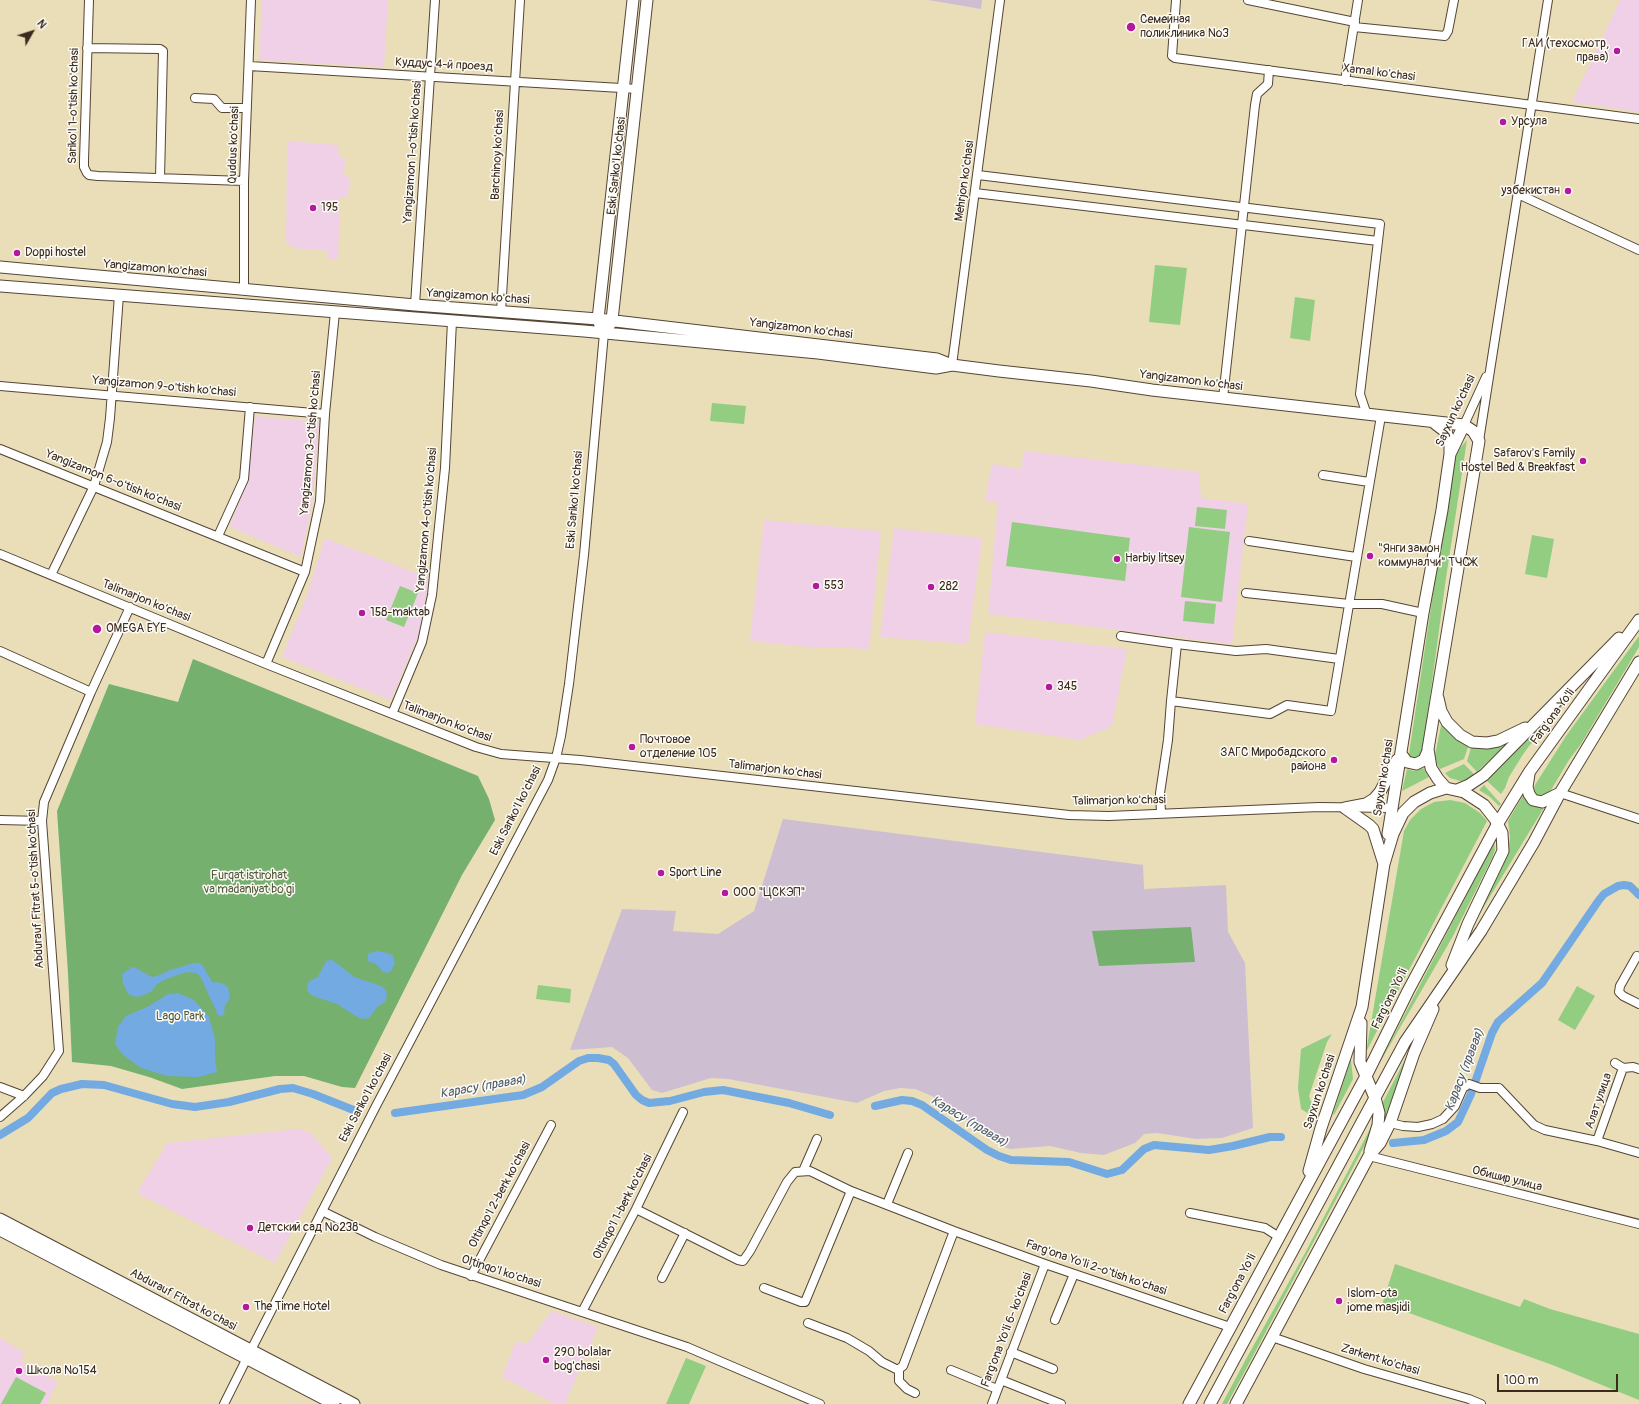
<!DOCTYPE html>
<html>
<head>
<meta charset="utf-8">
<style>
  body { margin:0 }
  #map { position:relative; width:1639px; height:1404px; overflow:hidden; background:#eadeb9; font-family:Pangolin,sans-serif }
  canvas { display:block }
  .north { position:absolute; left:12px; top:12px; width:40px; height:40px; -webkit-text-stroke:3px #fdfcf7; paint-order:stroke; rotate:51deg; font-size:11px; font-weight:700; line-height:16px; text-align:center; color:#3b2a1e }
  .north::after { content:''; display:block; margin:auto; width:14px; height:18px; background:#3b2a1e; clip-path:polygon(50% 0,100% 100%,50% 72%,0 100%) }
  .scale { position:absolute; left:1497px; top:1374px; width:121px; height:18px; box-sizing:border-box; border:2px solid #3b2a1e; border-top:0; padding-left:5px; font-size:12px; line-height:14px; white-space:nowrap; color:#3b2a1e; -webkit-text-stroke:3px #fdfcf7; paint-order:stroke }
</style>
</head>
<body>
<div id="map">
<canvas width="1639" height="1404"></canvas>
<div class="north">N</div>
<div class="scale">100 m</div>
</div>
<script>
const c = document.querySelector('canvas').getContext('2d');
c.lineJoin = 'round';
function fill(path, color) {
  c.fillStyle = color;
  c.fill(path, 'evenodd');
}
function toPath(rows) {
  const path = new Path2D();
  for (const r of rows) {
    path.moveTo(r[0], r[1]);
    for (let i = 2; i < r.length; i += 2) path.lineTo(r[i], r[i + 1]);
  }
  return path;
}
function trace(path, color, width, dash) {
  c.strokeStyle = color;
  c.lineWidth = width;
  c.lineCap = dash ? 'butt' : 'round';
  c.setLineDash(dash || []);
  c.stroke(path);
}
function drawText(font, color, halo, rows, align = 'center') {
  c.font = font + ' Pangolin,sans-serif';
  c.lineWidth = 3;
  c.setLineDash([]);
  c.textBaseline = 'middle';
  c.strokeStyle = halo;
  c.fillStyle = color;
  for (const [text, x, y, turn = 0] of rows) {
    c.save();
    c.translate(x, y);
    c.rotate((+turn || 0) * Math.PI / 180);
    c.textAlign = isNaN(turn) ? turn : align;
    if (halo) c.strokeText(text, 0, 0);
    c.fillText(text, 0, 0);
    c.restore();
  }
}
fill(toPath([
  [262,0,388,0,384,67,259,60],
  [1620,0,1639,0,1639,112,1572,102],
  [287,141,339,145,338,154,345,160,344,176,350,177,348,197,340,197,338,260,327,259,327,251,293,248,286,241],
  [255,416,319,422,313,499,301,557,230,527,248,477],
  [1024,451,1199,472,1201,498,1248,504,1232,644,988,614,998,502,985,501,992,464,1021,469],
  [764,520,881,531,869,650,848,647,818,648,750,641],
  [894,528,982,538,968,644,880,637],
  [325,538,429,578,421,629,391,700,282,657,306,598],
  [985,632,1127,649,1112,726,1080,740,975,724],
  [298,1129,310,1132,332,1158,275,1263,137,1193,167,1143],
  [552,1311,598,1327,565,1404,555,1404,502,1377,516,1341,527,1344],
  [0,1338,25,1353,20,1361,58,1382,47,1404,0,1404]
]), '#efd0e6');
fill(toPath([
  [928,0,982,0,981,9],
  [783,819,1143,865,1144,889,1226,885,1228,932,1245,963,1253,1128,1222,1138,1196,1139,1157,1133,1144,1134,1135,1143,1104,1155,1081,1153,1050,1146,1010,1149,999,1145,989,1136,932,1096,915,1089,900,1088,884,1091,857,1103,728,1079,711,1078,662,1093,652,1090,628,1058,612,1047,570,1050,622,909,676,911,673,931,718,934,754,911]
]), '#cdbed2');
fill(toPath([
  [1155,265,1187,268,1180,325,1149,322],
  [1295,297,1315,300,1310,341,1290,338],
  [712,403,746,406,744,424,710,421],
  [1467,440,1446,578,1422,757,1414,761,1409,754,1454,455],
  [1197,507,1227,510,1225,529,1195,526],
  [1012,522,1130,538,1125,581,1006,566],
  [1189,527,1230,532,1222,602,1181,597],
  [1532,535,1554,539,1547,578,1525,574],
  [400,586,418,593,404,627,386,620],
  [1185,601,1216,604,1214,624,1183,621],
  [1639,636,1639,647,1581,744,1569,760,1551,790,1543,797,1536,795,1534,789,1535,785,1566,736],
  [1573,691,1547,727,1529,746,1522,756,1509,777,1505,788,1501,794,1486,780],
  [1442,721,1469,744,1464,759,1440,769,1437,764,1435,755],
  [1472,744,1496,746,1506,744,1477,772,1467,761],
  [1464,764,1475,775,1467,780,1460,781,1450,778,1445,773],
  [1423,768,1429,777,1402,791,1407,769,1414,771],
  [1484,785,1501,804,1499,806,1490,797,1479,790],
  [1524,794,1533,805,1539,807,1545,806,1474,923,1508,854,1510,837,1508,821],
  [1450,800,1465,803,1480,813,1487,821,1366,1052,1404,831,1410,820,1421,809,1434,802],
  [1494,842,1495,850,1492,858,1453,936,1379,1064],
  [538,985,571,989,570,1003,536,999],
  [1577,986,1595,996,1575,1030,1558,1020],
  [1332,1034,1327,1042,1309,1096,1314,1110,1311,1115,1301,1109,1298,1088,1301,1049],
  [1412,1046,1387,1120,1376,1144,1381,1106],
  [1351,1059,1353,1079,1334,1115,1333,1114],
  [1370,1129,1372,1130,1367,1141,1245,1371,1227,1404,1222,1404,1246,1359,1304,1255],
  [1395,1264,1520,1307,1524,1299,1550,1309,1639,1334,1639,1400,1555,1366,1401,1310,1382,1305],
  [686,1358,706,1366,689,1404,666,1404],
  [16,1377,46,1393,40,1404,1,1404]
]), '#92cd81');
fill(toPath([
  [193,659,478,776,489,799,495,820,462,875,355,1088,342,1087,304,1076,275,1076,182,1089,149,1077,111,1066,72,1062,68,973,57,811,109,684,178,702],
  [1191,927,1195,962,1099,966,1092,931]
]), '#75b06f');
fill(toPath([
  [376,951,388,953,393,956,395,963,391,971,387,973,383,972,376,964,368,961,368,954],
  [330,960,334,961,354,977,381,986,385,989,387,993,386,1000,384,1003,378,1006,370,1017,365,1019,359,1018,337,1004,313,996,308,992,307,986,309,981,318,977,326,961],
  [194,963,200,963,203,966,212,982,222,983,228,987,230,999,225,1005,224,1014,222,1016,218,1015,200,976,196,973,188,972,180,974,164,980,156,985,152,991,142,996,136,997,128,994,123,983,122,974,132,967,136,968,152,977,157,976,170,970],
  [178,993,194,1000,209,1017,215,1039,215,1059,217,1072,198,1077,167,1076,141,1068,123,1055,115,1044,118,1027,126,1016,149,1006,168,994]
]), '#72aae1');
trace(toPath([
  [875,1106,902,1100,912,1101,922,1105,987,1150,999,1156,1011,1160,1069,1162,1107,1174,1122,1170,1144,1149,1154,1145,1209,1150,1233,1146,1270,1137,1281,1137],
  [395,1113,523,1095,542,1087,579,1061,588,1058,598,1058,609,1060,614,1064,636,1095,642,1100,649,1103,670,1101,704,1092,723,1090,789,1103,830,1115],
  [0,1135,28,1118,52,1093,61,1089,82,1084,104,1085,172,1104,195,1107,229,1102,280,1089,293,1088,313,1094,356,1111],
  [1393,1143,1424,1140,1446,1131,1458,1122,1471,1094,1492,1033,1498,1022,1542,983,1599,900,1604,894,1618,886,1624,885,1630,886,1639,895]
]), '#72aae1', 8);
const minor = toPath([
  [89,0,84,160,84,167,87,173,89,175,98,176,244,181],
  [1176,0,1172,56,1175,58,1639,119],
  [1248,0,1355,22],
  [1354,27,1445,36,1448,31,1454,0],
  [87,48,160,49,163,51,160,178],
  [249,66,638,89],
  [1345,81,1358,0],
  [195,98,214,99,222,108,247,108],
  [978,175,1380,224,1360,394,1367,415],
  [975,193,1378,241],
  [1518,194,1639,250],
  [244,290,244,181,251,0],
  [415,305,435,0],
  [501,312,520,0],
  [952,365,1000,0],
  [0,386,325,414],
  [1223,398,1255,105,1257,94,1268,84,1269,70],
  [1464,425,1486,377],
  [1479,441,1548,0],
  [0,449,305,572],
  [1323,475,1369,482],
  [218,536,244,479,250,407],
  [1249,541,1356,557],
  [0,554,266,664,476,747,501,754,580,760,1069,815,1109,816,1319,807,1392,808],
  [51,575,94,486,107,442,110,418,119,295],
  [1246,593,1349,604,1382,604,1423,613],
  [1121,636,1177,644],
  [0,651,91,692],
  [266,664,305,572,320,501,325,414,335,312],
  [1171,701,1177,644,1236,651,1266,649,1339,659],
  [392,714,422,642,432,595,445,468,452,321],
  [1560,793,1639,819],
  [1161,813,1160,793,1168,740,1171,701,1270,714,1287,705,1331,711,1381,416],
  [0,820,42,821],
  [1637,956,1620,986,1619,992,1623,996,1639,1004],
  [1615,1063,1623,1068],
  [0,1087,24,1096],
  [0,1117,24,1096,43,1076,59,1051,42,821,44,802,91,692,130,607],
  [1390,1123,1403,1126,1418,1127,1432,1124,1443,1119,1455,1106,1463,1088,1469,1084,1480,1088,1499,1088,1534,1125,1545,1130,1597,1141,1639,1153],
  [1597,1141,1623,1068,1633,1067,1639,1069],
  [1369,1156,1639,1224],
  [803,1171,817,1139],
  [887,1204,908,1153],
  [636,1209,738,1260,743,1261,750,1251,787,1182,795,1172,810,1171,851,1191,954,1231,1045,1264,1230,1327],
  [322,1211,375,1237,441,1265,687,1347,820,1404],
  [1190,1213,1265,1228,1279,1237],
  [471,1276,551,1125],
  [662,1278,685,1233],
  [764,1288,801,1302,805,1302,851,1191],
  [582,1312,636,1209,683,1112],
  [1055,1320,1074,1274],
  [808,1323,847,1338,869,1351,882,1362,896,1369,899,1369,903,1366,954,1231],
  [1272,1337,1364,1369,1469,1399,1481,1404],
  [251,1350,376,1106,548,780,556,758,561,736,569,684,584,555,604,333],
  [1011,1352,1053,1369],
  [899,1369,899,1381,907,1389,915,1393],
  [951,1370,997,1389],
  [1001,1380,1061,1404],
  [224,1404,247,1358],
  [992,1404,1045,1264]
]);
const major = toPath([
  [0,267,415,305,598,319,937,359,952,365,999,371,1091,381,1152,390,1464,425,1473,431,1479,441,1428,749,1431,768,1438,779,1446,788],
  [0,286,584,331,818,353,936,368,952,365],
  [600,325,598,319,633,0],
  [609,326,612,320,647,0],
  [1433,422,1446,432,1450,442,1450,453],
  [1438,698,1441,711,1447,722,1460,735,1472,742,1487,743,1498,741,1525,728],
  [1401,754,1407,762,1416,764,1424,760,1428,751],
  [1529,774,1527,787,1529,794,1533,800,1542,802,1560,793],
  [1457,790,1469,785,1484,775,1619,638],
  [1345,808,1366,804,1374,799,1380,792,1397,760],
  [1345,808,1369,825,1373,829,1384,864],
  [1388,834,1423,613,1442,510,1450,454,1464,425],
  [1384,864,1393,834,1403,813,1414,802,1430,793,1446,788,1464,792,1484,805,1495,819,1502,833,1503,851,1468,924,1452,965],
  [1361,1023,1360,1062,1375,1098,1379,1113,1378,1125,1370,1151],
  [1309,1171,1321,1128,1362,1007,1385,857],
  [0,1219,354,1404],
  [0,1230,334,1404],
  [1189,1404,1366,1076,1408,991,1498,823,1530,771,1639,620],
  [1210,1404,1405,1042,1481,931,1534,842,1560,793,1639,662],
  [1236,1404,1369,1156,1380,1143,1390,1123,1414,1053,1433,1009]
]);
trace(minor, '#554535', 10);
trace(major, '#554535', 13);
trace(minor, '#fff', 8);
trace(major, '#fff', 11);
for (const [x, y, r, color] of [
  [1131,27,5,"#b5179e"],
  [1617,51,4,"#b5179e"],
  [1503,122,4,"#b5179e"],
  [1568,191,4,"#b5179e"],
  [313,208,4,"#b5179e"],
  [17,253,4,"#b5179e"],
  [1583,461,4,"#b5179e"],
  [1370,556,4,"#b5179e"],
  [1117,559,4,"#b5179e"],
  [816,586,4,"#b5179e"],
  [931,587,4,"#b5179e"],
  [362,613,4,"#b5179e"],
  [97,629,5,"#b5179e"],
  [1049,687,4,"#b5179e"],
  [632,747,4,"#b5179e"],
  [1334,760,4,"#b5179e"],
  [661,873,4,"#b5179e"],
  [725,893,4,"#b5179e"],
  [250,1228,4,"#b5179e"],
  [1339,1301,4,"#b5179e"],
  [246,1307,4,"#b5179e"],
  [546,1360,4,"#b5179e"],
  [19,1371,4,"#b5179e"]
]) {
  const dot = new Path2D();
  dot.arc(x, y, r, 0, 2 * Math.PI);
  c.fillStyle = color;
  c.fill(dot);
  trace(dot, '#fdfcf7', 1.5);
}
drawText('12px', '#3b2a1e', '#fdfcf7', [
  ["Семейная",1140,20],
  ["поликлиника №3",1140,34],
  ["ГАИ (техосмотр,",1609,44,"right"],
  ["права)",1609,58,"right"],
  ["Урсула",1511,122],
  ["узбекистан",1560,191,"right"],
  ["195",321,208],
  ["Doppi hostel",25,253],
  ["Safarov's Family",1575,454,"right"],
  ["Hostel Bed & Breakfast",1575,468,"right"],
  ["\"Янги замон",1378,549],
  ["коммуналчи\" ТЧСЖ",1378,563],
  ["Harbiy litsey",1125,559],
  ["553",824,586],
  ["282",939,587],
  ["158-maktab",370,613],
  ["OMEGA EYE",106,629],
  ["345",1057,687],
  ["Почтовое",640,740],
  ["отделение 105",640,754],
  ["ЗАГС Миробадского",1326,753,"right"],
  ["района",1326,767,"right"],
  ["Sport Line",669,873],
  ["ООО \"ЦСКЭП\"",733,893],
  ["Детский сад №238",258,1228],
  ["Islom-ota",1347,1294],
  ["jome masjidi",1347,1308],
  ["The Time Hotel",254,1307],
  ["290 bolalar",554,1353],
  ["bog'chasi",554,1367],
  ["Школа №154",27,1371]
], 'left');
drawText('12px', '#3b2a1e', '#fdfcf7', [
  ["Куддус 4-й проезд",444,65,3],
  ["Xamal ko'chasi",1379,73,7],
  ["Sariko'l 1-o'tish ko'chasi",74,106,-89],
  ["Quddus ko'chasi",234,145,-88],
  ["Yangizamon 1-o'tish ko'chasi",413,152,-86],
  ["Barchinoy ko'chasi",498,155,-87],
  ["Eski Sariko'l ko'chasi",617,166,-84],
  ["Mehrjon ko'chasi",965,181,-82],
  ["Yangizamon ko'chasi",155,269,5],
  ["Yangizamon ko'chasi",478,297,4],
  ["Yangizamon ko'chasi",801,329,7],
  ["Yangizamon ko'chasi",1191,381,7],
  ["Yangizamon 9-o'tish ko'chasi",164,387,5],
  ["Sayxun ko'chasi",1456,411,-65],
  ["Yangizamon 3-o'tish ko'chasi",311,443,-85],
  ["Yangizamon 6-o'tish ko'chasi",113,481,22],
  ["Eski Sariko'l ko'chasi",575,500,-85],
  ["Yangizamon 4-o'tish ko'chasi",427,520,-85],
  ["Talimarjon ko'chasi",146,601,22],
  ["Farg'ona Yo'li",1553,717,-54],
  ["Talimarjon ko'chasi",447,722,21],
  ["Talimarjon ko'chasi",775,770,7],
  ["Sayxun ko'chasi",1384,778,-81],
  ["Talimarjon ko'chasi",1119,801,-1],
  ["Eski Sariko'l ko'chasi",516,811,-63],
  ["Abdurauf Fitrat 5-o'tish ko'chasi",36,889,-93],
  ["Farg'ona Yo'li",1390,999,-64],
  ["Sayxun ko'chasi",1320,1092,-72],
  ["Eski Sariko'l ko'chasi",366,1098,-62],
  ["Алат улица",1599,1101,-71],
  ["Обишир улица",1507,1179,14],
  ["Oltinqo'l 2-berk ko'chasi",500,1195,-62],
  ["Oltinqo'l 1-berk ko'chasi",623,1207,-63],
  ["Farg'ona Yo'li 2-o'tish ko'chasi",1096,1268,19],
  ["Oltinqo'l ko'chasi",501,1272,18],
  ["Farg'ona Yo'li",1238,1284,-62],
  ["Abdurauf Fitrat ko'chasi",183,1300,28],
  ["Farg'ona Yo'li 6- ko'chasi",1007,1330,-69],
  ["Zarkent ko'chasi",1380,1360,17]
]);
drawText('12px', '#555b3c', '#fdfcf7', [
  ["Furqat istirohat",249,876],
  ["va madaniyat bo'gi",249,890],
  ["Lago Park",180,1017]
]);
drawText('italic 13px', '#515d6c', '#fdfcf7', [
  ["Карасу (правая)",1465,1070,-69],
  ["Карасу (правая)",483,1087,-10],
  ["Карасу (правая)",969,1122,31]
]);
</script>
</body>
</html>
